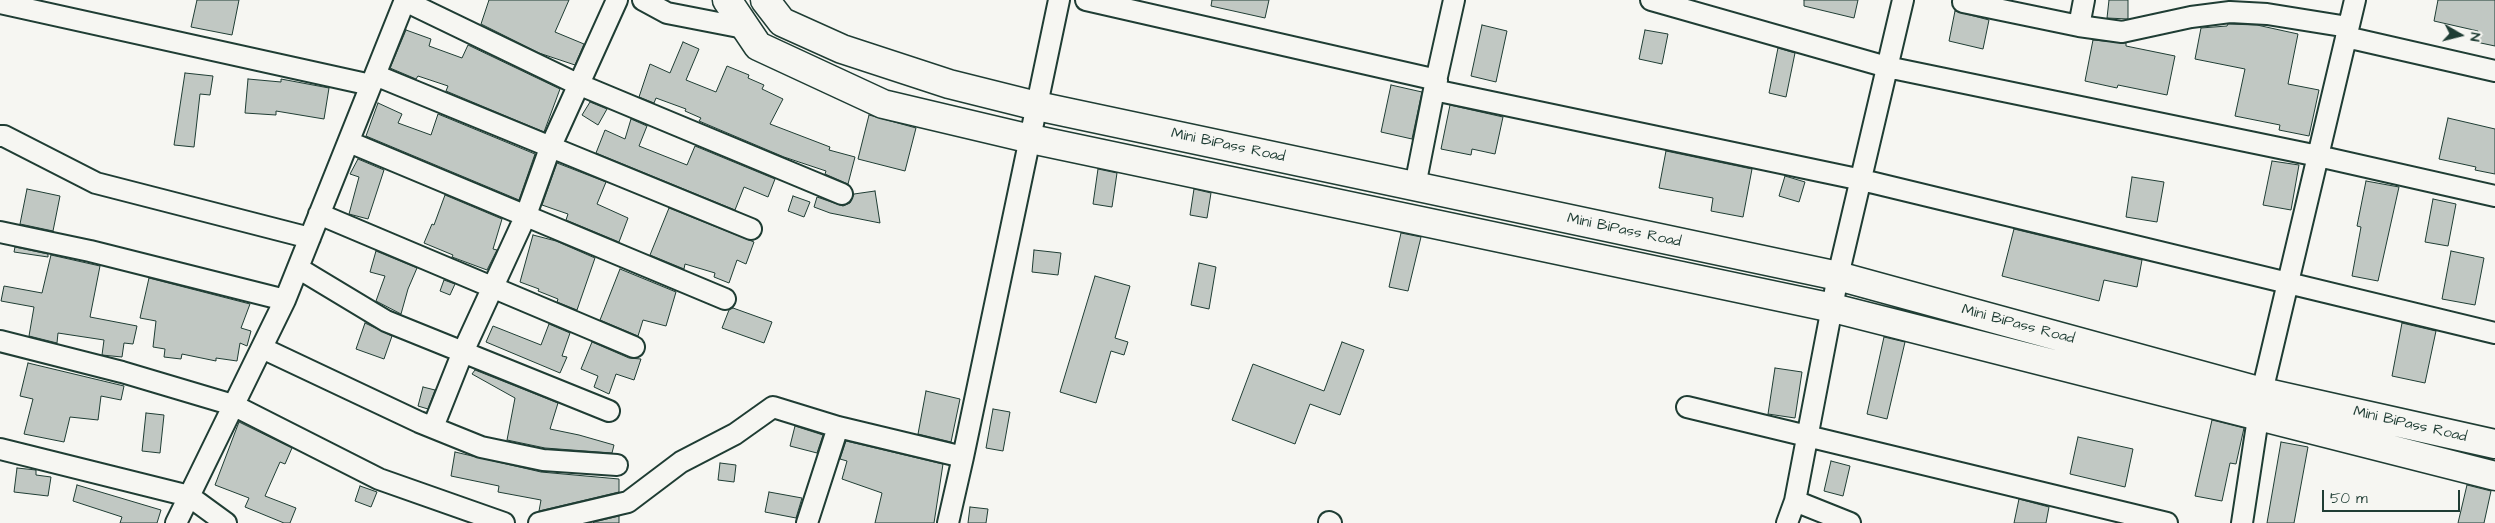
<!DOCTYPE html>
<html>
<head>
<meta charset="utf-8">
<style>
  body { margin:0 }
  #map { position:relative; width:2495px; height:523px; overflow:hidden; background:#f6f6f2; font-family:"Architects Daughter",sans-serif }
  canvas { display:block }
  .north { position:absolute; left:2435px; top:10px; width:50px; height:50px; -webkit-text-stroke:4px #f6f6f2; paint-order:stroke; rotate:98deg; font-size:14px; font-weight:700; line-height:20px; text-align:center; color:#1f3d34 }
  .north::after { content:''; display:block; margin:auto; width:18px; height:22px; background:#1f3d34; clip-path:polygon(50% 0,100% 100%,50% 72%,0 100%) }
  .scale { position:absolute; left:2322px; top:490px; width:138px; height:22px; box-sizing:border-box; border:2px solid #1f3d34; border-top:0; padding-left:6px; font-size:15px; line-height:18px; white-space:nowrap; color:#1f3d34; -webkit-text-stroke:4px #f6f6f2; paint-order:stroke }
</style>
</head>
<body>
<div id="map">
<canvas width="2495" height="523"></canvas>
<div class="north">N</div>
<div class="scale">50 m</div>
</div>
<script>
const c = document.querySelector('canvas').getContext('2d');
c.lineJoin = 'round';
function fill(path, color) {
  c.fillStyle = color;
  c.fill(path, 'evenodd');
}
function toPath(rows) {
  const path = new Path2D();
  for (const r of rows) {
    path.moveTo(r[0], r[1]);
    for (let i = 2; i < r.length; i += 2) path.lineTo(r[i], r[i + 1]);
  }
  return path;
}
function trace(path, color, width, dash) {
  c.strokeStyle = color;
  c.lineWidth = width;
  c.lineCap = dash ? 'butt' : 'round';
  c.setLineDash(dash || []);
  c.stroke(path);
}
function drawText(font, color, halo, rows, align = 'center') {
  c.font = font + ' "Architects Daughter",sans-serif';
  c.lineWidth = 4.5;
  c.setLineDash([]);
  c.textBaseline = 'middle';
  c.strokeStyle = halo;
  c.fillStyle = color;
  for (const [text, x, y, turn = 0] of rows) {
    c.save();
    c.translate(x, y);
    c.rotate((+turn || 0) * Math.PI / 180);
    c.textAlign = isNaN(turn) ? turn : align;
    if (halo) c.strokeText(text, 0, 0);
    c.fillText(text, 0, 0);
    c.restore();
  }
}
const building = toPath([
  [197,0,239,0,232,35,191,27,197,0],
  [489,0,569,0,555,32,584,44,575,65,539,53,481,24,489,0],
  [1212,0,1269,0,1265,18,1211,6,1212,0],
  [1804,0,1858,0,1854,18,1804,6,1804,0],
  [2109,0,2128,0,2128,19,2107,18,2109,0],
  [2438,0,2495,0,2495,46,2476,42,2478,31,2434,21,2438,0],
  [1955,11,1989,20,1983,49,1949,41,1955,11],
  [2228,24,2257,25,2298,34,2288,84,2319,90,2309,136,2279,130,2280,125,2235,116,2245,69,2195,59,2201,28,2227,26,2228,24],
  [1482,25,1507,31,1496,82,1471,76,1482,25],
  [406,30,431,39,429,46,462,58,468,45,560,89,544,132,446,91,448,86,418,76,416,79,390,68,406,30],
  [1645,30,1668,34,1662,64,1639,59,1645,30],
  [2093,40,2126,43,2126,46,2175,56,2167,95,2118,85,2117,88,2085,81,2093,40],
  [683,42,699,49,686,80,716,92,727,66,749,75,748,78,764,85,762,89,783,99,770,124,830,147,829,150,855,157,848,184,825,174,826,171,784,157,699,121,701,118,685,111,686,109,656,98,654,103,639,97,650,64,670,73,683,42],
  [1778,48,1795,53,1786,97,1769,93,1778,48],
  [185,73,213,76,210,95,200,94,194,147,174,145,185,73],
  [248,79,281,82,281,79,329,88,324,119,276,111,276,115,245,113,248,79],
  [1391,85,1422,92,1412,139,1381,132,1391,85],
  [590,102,607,109,598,125,582,115,590,102],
  [378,103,402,114,398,123,431,135,438,114,535,154,519,200,366,136,378,103],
  [1450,105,1503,117,1495,154,1472,149,1471,155,1441,149,1450,105],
  [869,115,916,128,905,171,858,159,869,115],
  [2448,118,2495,129,2495,174,2475,170,2476,167,2439,159,2448,118],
  [631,119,647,126,639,146,687,165,695,146,775,179,768,197,744,187,735,210,596,153,605,130,625,139,631,119],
  [1666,151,1752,169,1743,217,1711,211,1713,198,1659,188,1666,151],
  [358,159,384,170,368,219,349,214,359,177,350,174,358,159],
  [2272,161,2299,165,2291,210,2263,205,2272,161],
  [557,163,606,182,597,204,628,218,619,242,566,220,568,214,542,205,557,163],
  [1098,169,1117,173,1112,207,1093,204,1098,169],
  [1785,176,1805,182,1799,202,1779,196,1785,176],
  [2132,177,2164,182,2157,222,2126,217,2132,177],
  [2366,181,2399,187,2378,281,2352,276,2361,227,2357,226,2366,181],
  [27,189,60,196,53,231,20,224,27,189],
  [1194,189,1211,193,1207,218,1190,215,1194,189],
  [875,191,880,223,830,213,814,207,817,197,843,206,850,203,854,194,875,191],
  [445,195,502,219,493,249,497,250,487,270,452,257,453,255,424,243,432,224,434,225,445,195],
  [793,196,810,202,804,217,788,211,793,196],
  [2433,199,2456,204,2448,246,2425,242,2433,199],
  [669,208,754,242,746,264,737,260,729,283,714,277,715,273,685,264,684,269,650,255,669,208],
  [2014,229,2142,260,2137,287,2104,280,2099,301,2002,276,2014,229],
  [1401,233,1421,237,1408,291,1389,287,1401,233],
  [533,235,556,241,595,258,577,310,557,302,558,299,538,291,539,289,520,282,533,235],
  [15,247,48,254,48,257,14,252,15,247],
  [1034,250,1061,253,1058,275,1032,272,1034,250],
  [376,251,417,268,408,289,401,314,376,301,385,276,370,272,376,251],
  [2451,251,2484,258,2475,305,2442,299,2451,251],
  [51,255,100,266,90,317,137,326,133,344,124,343,122,357,102,355,104,340,58,333,57,343,29,336,34,307,1,301,4,286,42,293,51,255],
  [1199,263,1216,267,1209,309,1191,305,1199,263],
  [620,269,676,292,666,326,643,320,638,336,600,320,620,269],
  [1095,276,1130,286,1115,338,1128,342,1124,355,1111,351,1096,403,1060,392,1095,276],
  [149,278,250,304,241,328,251,331,247,346,240,343,237,361,216,358,216,361,182,354,181,359,164,357,165,349,153,347,156,321,140,318,149,278],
  [444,280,455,284,450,295,440,291,444,280],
  [733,308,772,322,764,343,722,328,729,310,733,308],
  [365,323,392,336,384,359,356,349,365,323],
  [2402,323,2436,331,2425,383,2392,376,2402,323],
  [549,324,570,333,562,356,567,357,560,373,486,342,493,326,541,345,549,324],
  [1884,337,1905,342,1887,419,1867,414,1884,337],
  [592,342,629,358,641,359,634,380,616,374,609,394,594,387,598,376,581,369,592,342],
  [1342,342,1364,350,1340,415,1310,404,1295,444,1232,420,1253,364,1324,391,1342,342],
  [28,363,124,386,121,400,101,396,98,420,70,417,64,442,24,434,33,399,20,396,28,363],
  [1775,368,1802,372,1795,418,1768,414,1775,368],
  [475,370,558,403,550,429,579,435,614,445,612,453,545,448,507,440,515,398,472,374,475,370],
  [423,387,435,390,428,409,418,406,423,387],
  [926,391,960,399,951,442,918,434,926,391],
  [993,409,1010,412,1003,451,986,448,993,409],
  [146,413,164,415,160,453,142,451,146,413],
  [2212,420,2244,428,2236,464,2230,463,2222,501,2195,496,2212,420],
  [239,422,292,448,285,464,280,462,265,496,296,508,290,523,284,523,245,507,249,498,215,485,239,422],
  [795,426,823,435,817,453,790,446,795,426],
  [2078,437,2133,449,2125,487,2070,474,2078,437],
  [846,441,943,464,934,523,875,523,882,493,842,479,847,461,840,459,846,441],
  [2281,442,2308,447,2294,523,2267,523,2281,442],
  [455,452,541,472,619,479,619,492,539,511,541,500,498,492,499,486,451,476,455,452],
  [1831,461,1850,466,1843,496,1824,491,1831,461],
  [720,463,736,465,734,482,718,480,720,463],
  [17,468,36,470,36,475,51,477,48,496,14,492,17,468],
  [77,485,161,510,157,523,120,523,122,517,73,501,77,485],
  [2467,485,2491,491,2484,523,2458,523,2467,485],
  [360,486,377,492,371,507,355,501,360,486],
  [769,492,802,498,796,518,765,512,769,492],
  [2019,499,2049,507,2046,523,2014,523,2019,499],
  [970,507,988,509,986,523,968,523,970,507],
  [619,516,619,523,593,523,594,522,619,516]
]);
fill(building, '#c1c8c3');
trace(building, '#1f3d34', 1);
const street = toPath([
  [643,0,667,13,744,28],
  [1086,0,1437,80],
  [1454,0,1434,90,1862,180,2495,333],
  [1651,0,1887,67,2318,156,2495,196],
  [405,1,573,82,842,194],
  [1963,2,2079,26,2122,32,2191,17,2230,12,2267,14,2348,27],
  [0,3,371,85],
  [2079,26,2084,0],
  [2346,37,2495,71],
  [375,75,751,229],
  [0,136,4,136,96,183,310,238],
  [349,142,725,299],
  [1415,186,1434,90],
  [319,214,634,347],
  [0,232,90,251,285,300],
  [298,268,386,321,609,411],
  [0,341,122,372,233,405,379,479,504,523],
  [262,348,419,422,481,447,543,460,617,465],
  [1687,407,2167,523],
  [433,427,462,354,526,215,550,148,617,0],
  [0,449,189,496,226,523],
  [963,457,1059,0],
  [1795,501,1850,523],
  [1329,522,1331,523],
  [176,523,285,300,405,0],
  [539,523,628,502,681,462,735,434,773,407,838,427,963,457,948,523],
  [807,523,838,427],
  [1787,523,1795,501,1838,276,1903,0],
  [2242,523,2262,392,2355,0]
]);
const secondary = toPath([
  [727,0,758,46,883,104,1031,139,1833,308,2495,476],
  [765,0,782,22,842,49,949,84,1037,106,1838,276,2262,392,2495,444]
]);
trace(street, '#1f3d34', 24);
trace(secondary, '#1f3d34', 31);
trace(street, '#f6f6f2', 20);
trace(secondary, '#f6f6f2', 28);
drawText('15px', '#1f3d34', '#f6f6f2', [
  ["Mini BiPass Road",1228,146,12],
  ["Mini BiPass Road",1624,231,12],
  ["Mini BiPass Road",2018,325,15],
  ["Mini BiPass Road",2410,425,13]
]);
</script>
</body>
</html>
